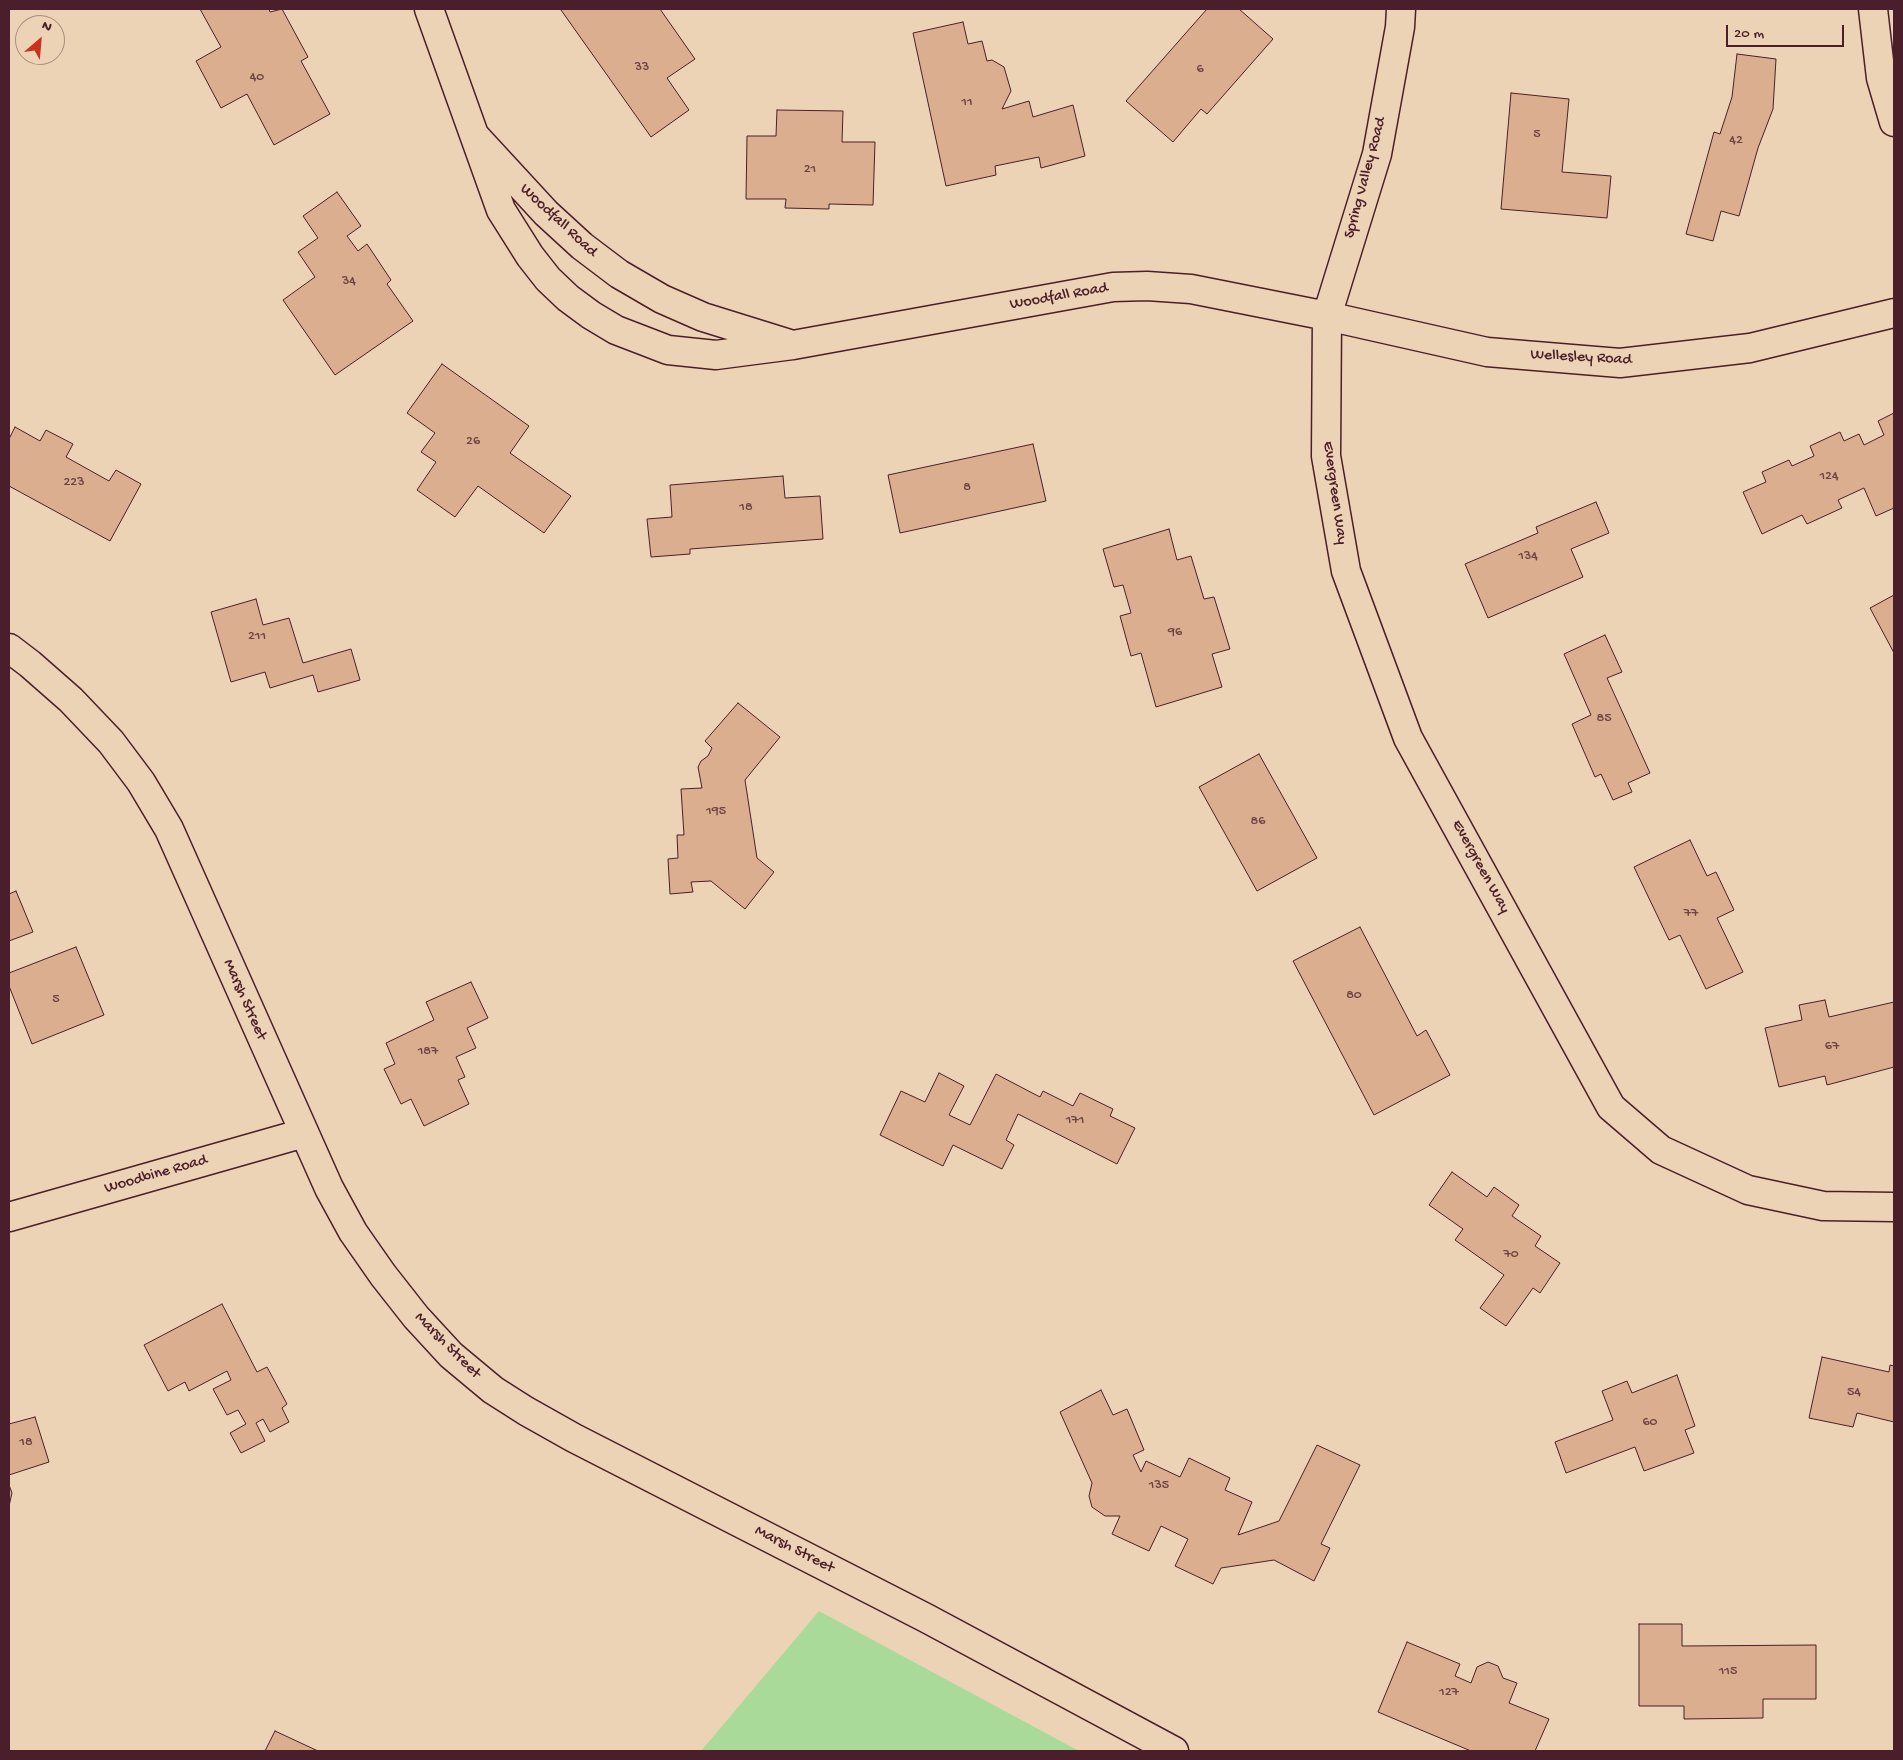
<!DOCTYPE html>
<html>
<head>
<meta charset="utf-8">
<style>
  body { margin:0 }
  #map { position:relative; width:1903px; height:1760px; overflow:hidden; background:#edd3b5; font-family:"Gochi Hand",sans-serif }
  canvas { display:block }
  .frame { position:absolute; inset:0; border:10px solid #4a1f2b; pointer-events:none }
  .north { position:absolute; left:15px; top:15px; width:50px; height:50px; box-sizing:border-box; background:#edd3b5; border:1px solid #ac8b7e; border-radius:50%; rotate:27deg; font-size:14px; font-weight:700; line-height:20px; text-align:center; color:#4a1f2b }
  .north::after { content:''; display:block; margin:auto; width:18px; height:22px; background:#c8321e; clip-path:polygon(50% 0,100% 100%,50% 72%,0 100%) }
  .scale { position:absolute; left:1726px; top:25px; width:118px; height:22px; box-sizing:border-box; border:2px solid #4a1f2b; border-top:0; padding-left:6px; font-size:15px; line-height:18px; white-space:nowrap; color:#4a1f2b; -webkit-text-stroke:4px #edd3b5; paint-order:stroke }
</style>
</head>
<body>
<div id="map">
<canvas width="1903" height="1760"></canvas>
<div class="frame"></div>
<div class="north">N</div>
<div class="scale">20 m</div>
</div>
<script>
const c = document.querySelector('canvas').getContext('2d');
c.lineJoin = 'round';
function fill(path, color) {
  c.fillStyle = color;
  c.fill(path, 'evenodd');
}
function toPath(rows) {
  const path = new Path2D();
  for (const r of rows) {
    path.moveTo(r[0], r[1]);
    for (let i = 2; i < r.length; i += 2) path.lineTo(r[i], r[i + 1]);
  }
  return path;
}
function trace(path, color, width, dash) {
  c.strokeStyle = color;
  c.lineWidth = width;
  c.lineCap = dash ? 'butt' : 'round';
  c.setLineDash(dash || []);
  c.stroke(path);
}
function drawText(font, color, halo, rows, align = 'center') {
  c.font = font + ' "Gochi Hand",sans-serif';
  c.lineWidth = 5;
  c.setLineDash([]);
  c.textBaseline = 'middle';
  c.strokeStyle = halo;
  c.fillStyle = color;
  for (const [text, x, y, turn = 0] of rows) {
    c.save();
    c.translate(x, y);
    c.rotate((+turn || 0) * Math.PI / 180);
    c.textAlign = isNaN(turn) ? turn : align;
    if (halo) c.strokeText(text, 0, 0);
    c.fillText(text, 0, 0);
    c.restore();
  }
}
fill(toPath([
  [819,1611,1079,1751,701,1751]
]), '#aada9a');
const building = toPath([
  [200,9,269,9,270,12,282,9,308,57,301,61,330,114,274,145,247,94,221,108,196,61,221,47,200,9],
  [563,9,660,9,695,59,667,78,689,110,651,137,561,10,563,9],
  [1207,9,1239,9,1273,39,1207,114,1201,109,1173,142,1126,101,1207,9],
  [963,22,968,44,982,41,987,61,992,60,1004,67,1011,91,1002,109,1029,101,1033,117,1073,105,1085,156,1041,168,1039,157,995,166,996,175,946,186,913,33,963,22],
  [1737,54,1776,59,1773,109,1758,148,1739,216,1721,211,1713,241,1686,234,1714,132,1720,134,1732,97,1737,54],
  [1511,93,1569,99,1562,172,1611,176,1607,218,1501,209,1511,93],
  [777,110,843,111,842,142,875,142,873,205,829,204,829,209,785,208,786,199,746,199,747,136,776,136,777,110],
  [337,192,361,226,347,236,358,251,367,244,391,280,387,284,413,321,335,375,283,300,315,277,298,252,318,238,303,216,337,192],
  [442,364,529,426,510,453,571,496,544,533,478,486,455,517,417,490,436,462,421,452,435,433,407,413,442,364],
  [1894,413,1894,508,1876,516,1864,488,1838,500,1842,508,1807,524,1802,515,1762,534,1743,492,1766,482,1762,472,1789,460,1792,466,1814,456,1810,446,1840,432,1844,441,1859,434,1864,445,1884,435,1878,421,1894,413],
  [15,427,40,441,46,430,73,444,66,457,109,481,116,470,141,484,110,541,9,486,9,439,15,427],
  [1033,444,1046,501,900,533,888,475,1033,444],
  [783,476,785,498,820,496,823,539,690,549,690,554,651,557,647,519,672,517,670,485,783,476],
  [1596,502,1609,533,1571,549,1583,577,1488,618,1465,564,1538,533,1536,527,1596,502],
  [1169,529,1177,560,1191,556,1204,599,1214,597,1230,649,1212,654,1222,687,1156,707,1141,653,1131,656,1120,616,1131,613,1123,585,1114,587,1103,549,1169,529],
  [1894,595,1894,653,1870,608,1894,595],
  [256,599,263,625,289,618,303,663,351,649,360,680,318,692,313,675,270,688,265,672,231,682,211,612,256,599],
  [1605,635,1622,672,1607,678,1650,773,1628,783,1632,792,1613,800,1601,774,1595,777,1572,724,1591,715,1564,654,1605,635],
  [738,703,780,737,745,780,757,858,774,872,745,909,711,881,691,882,693,892,670,894,668,859,678,858,677,835,684,835,681,789,702,788,698,767,701,761,708,756,712,748,705,741,738,703],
  [1259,754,1317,858,1257,891,1199,787,1259,754],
  [1690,840,1707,876,1716,872,1734,910,1717,918,1743,972,1706,989,1680,935,1669,940,1634,867,1690,840],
  [16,891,33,932,9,941,9,894,16,891],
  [1360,927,1417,1036,1426,1030,1450,1075,1374,1115,1293,961,1360,927],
  [76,947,104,1015,32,1044,9,986,9,973,76,947],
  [471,982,488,1018,467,1028,476,1048,456,1057,465,1077,458,1080,469,1104,424,1126,411,1099,401,1104,384,1069,395,1064,386,1043,434,1020,426,1002,471,982],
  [1825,1000,1829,1017,1894,1002,1894,1067,1827,1085,1825,1076,1779,1087,1765,1028,1802,1020,1799,1005,1825,1000],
  [939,1073,964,1086,949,1115,970,1125,996,1074,1040,1097,1043,1091,1073,1106,1080,1093,1113,1109,1110,1116,1135,1128,1117,1164,1018,1114,1006,1140,1014,1145,1002,1169,953,1145,943,1166,880,1135,901,1091,925,1102,939,1073],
  [1452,1172,1487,1197,1494,1187,1519,1205,1512,1216,1541,1236,1535,1246,1560,1263,1540,1293,1533,1288,1506,1326,1480,1308,1504,1275,1455,1240,1463,1229,1429,1205,1452,1172],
  [222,1304,257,1372,267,1367,287,1404,282,1408,289,1422,270,1432,263,1419,256,1423,265,1441,241,1453,230,1433,246,1424,238,1410,227,1415,213,1389,231,1380,227,1371,189,1391,185,1382,168,1391,144,1345,222,1304],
  [1822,1357,1889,1372,1890,1365,1894,1366,1894,1422,1857,1413,1853,1427,1809,1418,1822,1357],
  [1677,1375,1695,1426,1685,1430,1694,1453,1644,1471,1635,1447,1566,1473,1555,1442,1613,1420,1602,1391,1627,1381,1632,1393,1677,1375],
  [1101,1390,1113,1415,1127,1409,1144,1450,1133,1455,1141,1472,1146,1461,1180,1477,1189,1458,1230,1478,1225,1490,1252,1502,1238,1535,1279,1521,1317,1445,1360,1465,1321,1544,1330,1548,1314,1581,1274,1560,1221,1568,1213,1584,1175,1566,1188,1539,1161,1526,1149,1551,1112,1534,1120,1516,1105,1516,1092,1507,1089,1496,1092,1483,1060,1412,1101,1390],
  [35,1417,49,1462,9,1475,9,1424,35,1417],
  [9,1485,12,1493,9,1506,9,1485],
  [1639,1624,1682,1624,1682,1646,1816,1645,1816,1699,1763,1699,1763,1718,1684,1719,1684,1706,1639,1706,1639,1624],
  [1407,1642,1460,1664,1455,1676,1471,1683,1477,1667,1488,1662,1498,1666,1503,1678,1517,1683,1509,1703,1549,1719,1535,1751,1471,1751,1378,1712,1407,1642],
  [275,1731,318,1751,265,1751,275,1731]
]);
fill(building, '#daae8f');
trace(building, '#4a1f2b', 1);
const minor = toPath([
  [429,9,501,210,530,256,548,279,568,298,591,315,616,330,668,350,716,355,793,345,703,317,662,299,619,274,582,246,546,213,475,136],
  [1401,9,1400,27,1377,154,1327,316,1326,456,1346,571,1408,738,1611,1107,1661,1150,1748,1190,1823,1206,1894,1207],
  [1873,9,1881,78,1894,122],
  [793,345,1113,287,1147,286,1191,289,1327,316,1487,352,1620,363,1750,348,1894,313],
  [9,648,30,664,71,700,111,742,141,782,169,829,329,1188,353,1232,383,1275,416,1317,451,1355,493,1390,526,1411,574,1438,926,1618,1174,1751],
  [9,1217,304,1133]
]);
trace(minor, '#4a1f2b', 31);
trace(minor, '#edd3b5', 28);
drawText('14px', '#6e4344', null, [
  ["33",642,68],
  ["6",1200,70],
  ["40",257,78],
  ["11",967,103],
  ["5",1537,135],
  ["42",1736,141],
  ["21",810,170],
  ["34",349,282],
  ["26",473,442],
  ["124",1829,477],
  ["223",74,483],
  ["8",967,488],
  ["18",746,508],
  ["134",1528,557],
  ["96",1175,633],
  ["211",257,637],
  ["85",1604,719],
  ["195",716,812],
  ["86",1258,822],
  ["77",1691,914],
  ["80",1354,996],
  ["5",56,1000],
  ["67",1832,1047],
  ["187",428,1052],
  ["171",1075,1121],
  ["70",1511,1255],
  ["54",1854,1393],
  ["60",1650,1423],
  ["18",26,1443],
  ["135",1159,1486],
  ["115",1728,1672],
  ["127",1449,1693]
]);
drawText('16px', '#4a1f2b', '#edd3b5', [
  ["Spring Valley Road",1366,178,-75],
  ["Woodfall Road",558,221,43],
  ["Woodfall Road",1059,297,-10],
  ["Wellesley Road",1581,358,3],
  ["Evergreen Way",1334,493,82],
  ["Evergreen Way",1480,867,61],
  ["Marsh Street",244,1000,66],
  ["Woodbine Road",156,1175,-16],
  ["Marsh Street",447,1346,45],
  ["Marsh Street",794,1550,27]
]);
</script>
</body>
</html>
